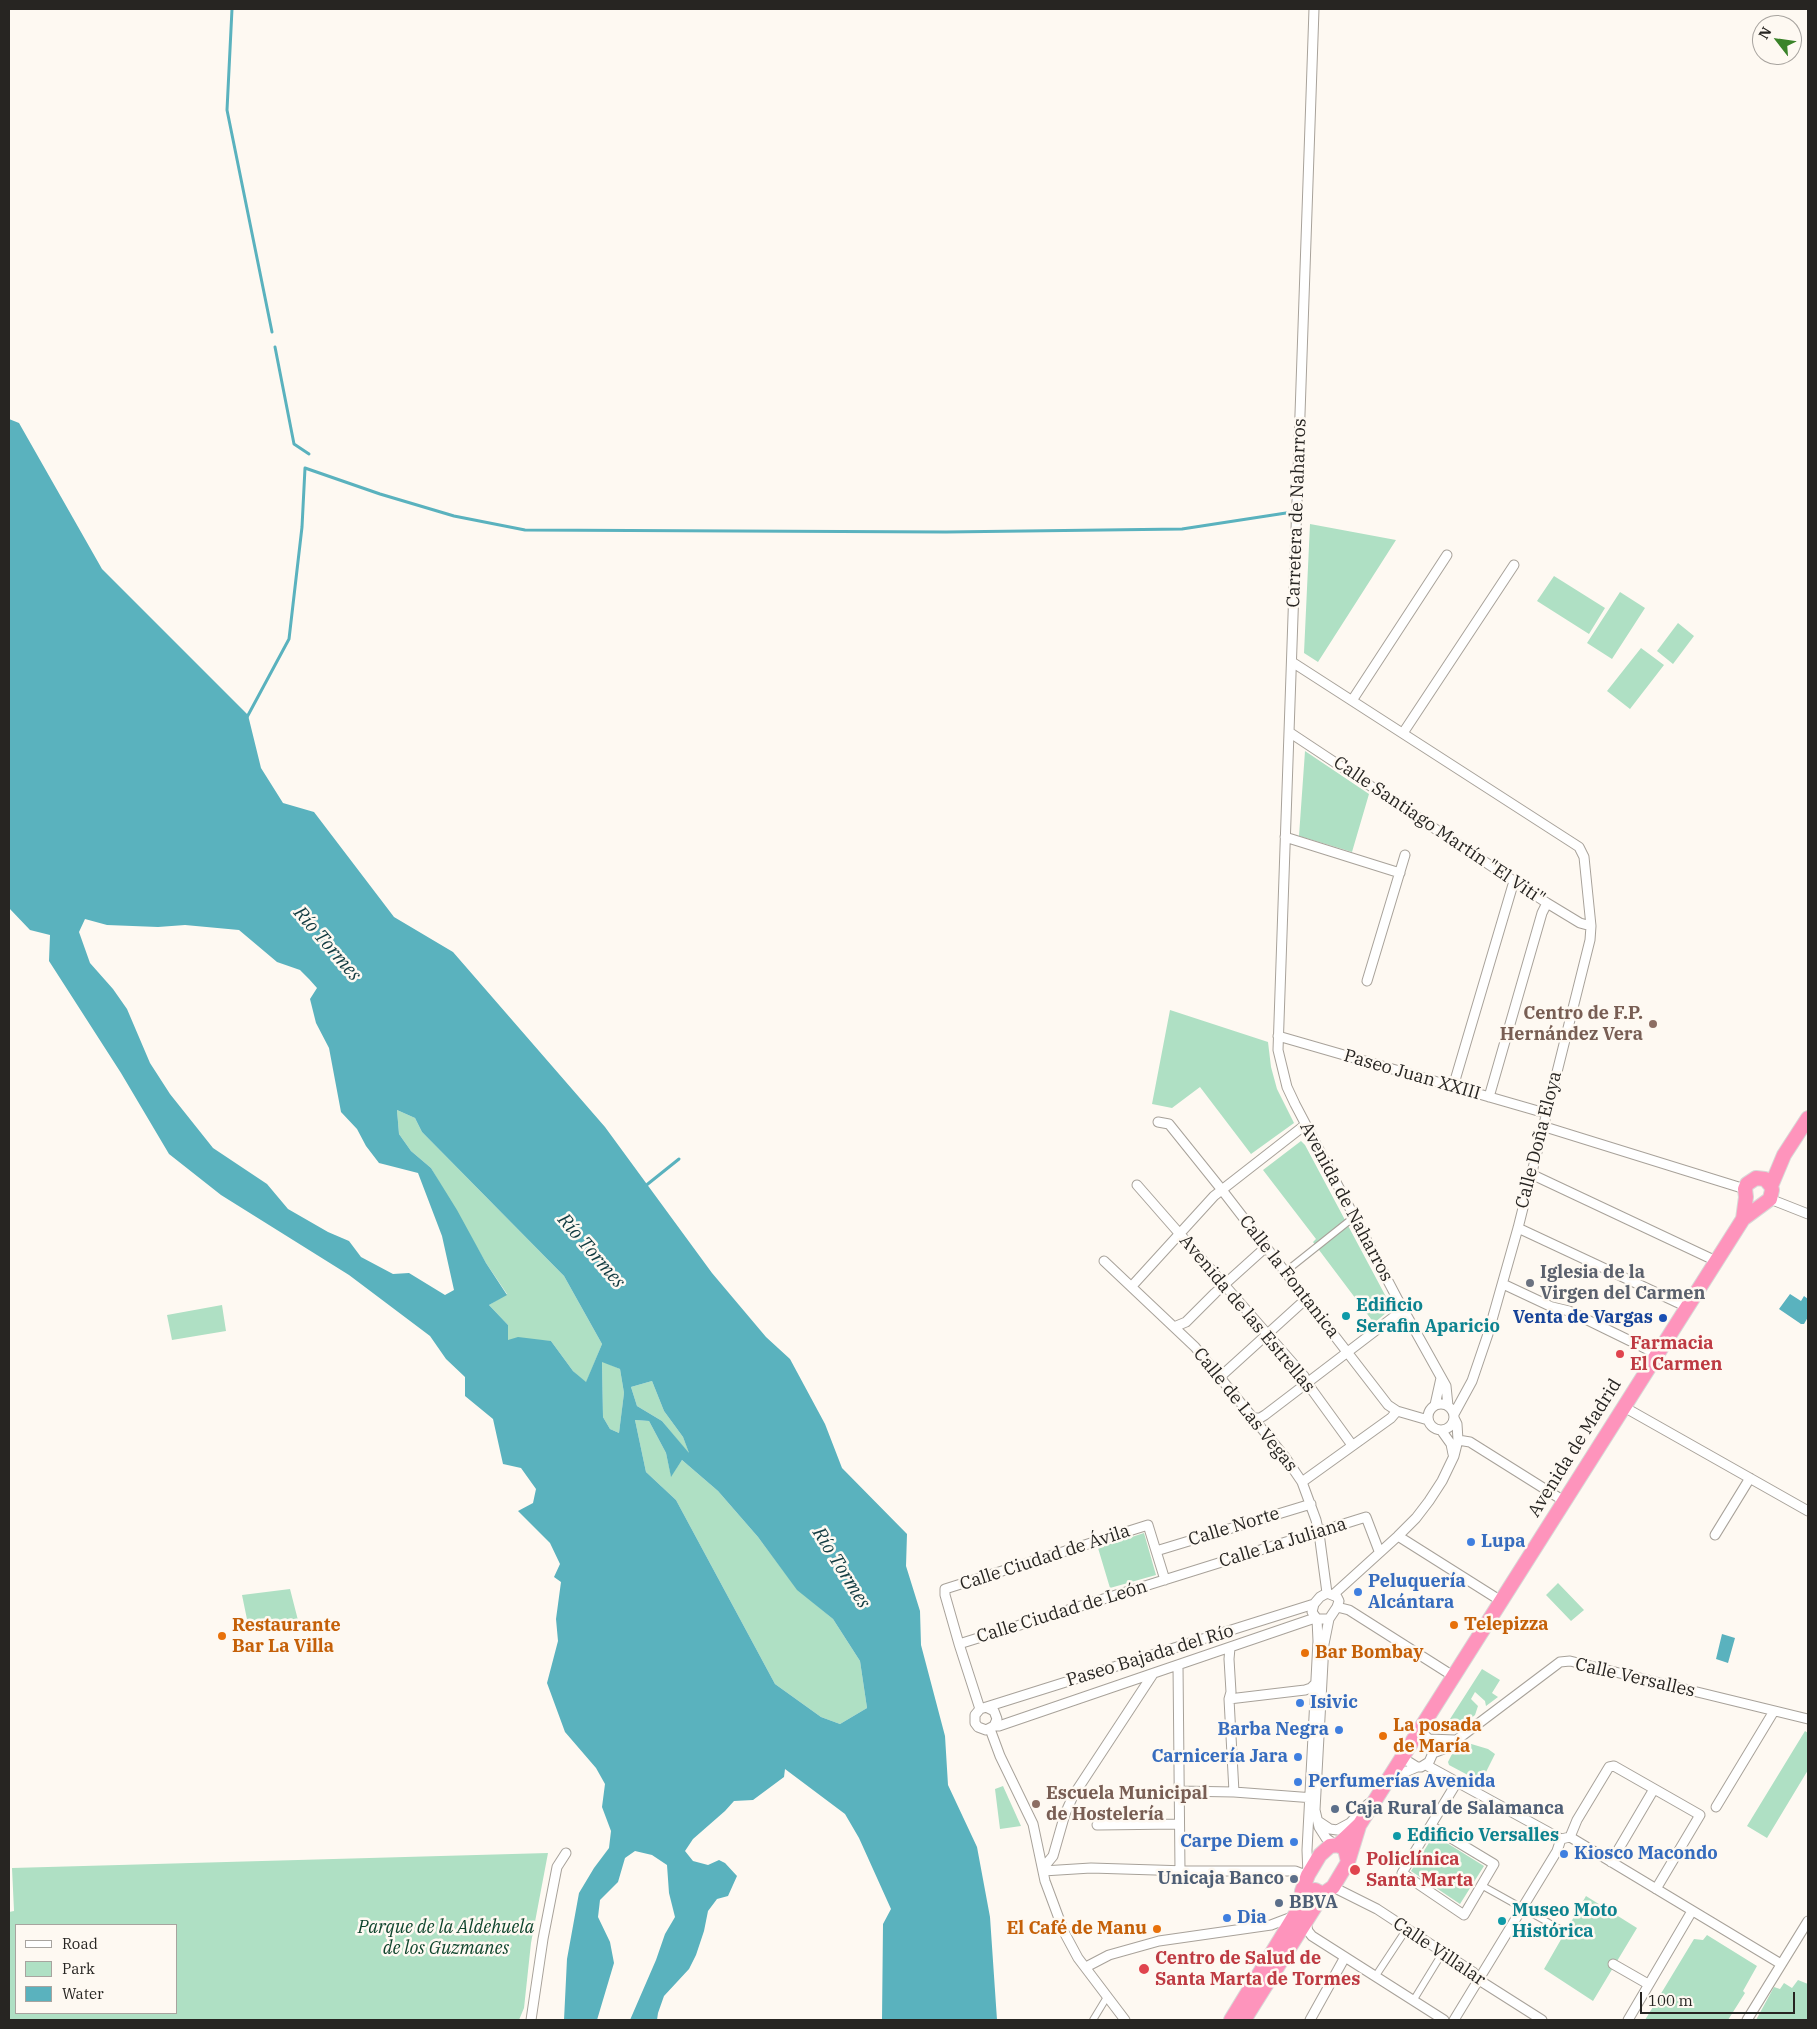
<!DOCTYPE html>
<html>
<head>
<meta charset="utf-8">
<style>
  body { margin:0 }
  #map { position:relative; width:1817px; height:2029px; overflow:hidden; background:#fef9f2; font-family:"IBM Plex Serif",serif }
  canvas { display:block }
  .frame { position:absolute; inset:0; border:10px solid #272522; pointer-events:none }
  .legend { position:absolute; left:15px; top:1924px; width:162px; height:90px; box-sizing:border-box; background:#fef9f2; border:1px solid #a8a49f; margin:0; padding:6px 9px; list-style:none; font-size:15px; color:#272522 }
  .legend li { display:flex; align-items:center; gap:10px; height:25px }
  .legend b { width:25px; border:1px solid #a8a49f }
  .north { position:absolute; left:1752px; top:15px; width:50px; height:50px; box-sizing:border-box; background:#fef9f2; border:1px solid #a8a49f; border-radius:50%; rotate:300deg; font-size:14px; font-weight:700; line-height:20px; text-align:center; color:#272522 }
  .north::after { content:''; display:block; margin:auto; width:18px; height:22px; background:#3a8329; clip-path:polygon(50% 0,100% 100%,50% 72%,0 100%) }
  .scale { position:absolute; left:1640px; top:1992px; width:155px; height:22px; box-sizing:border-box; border:2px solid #272522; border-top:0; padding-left:6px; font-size:15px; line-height:18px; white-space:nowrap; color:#272522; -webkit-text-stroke:4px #fef9f2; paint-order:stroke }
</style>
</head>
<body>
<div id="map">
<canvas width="1817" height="2029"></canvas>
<div class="frame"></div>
<ul class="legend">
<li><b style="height:6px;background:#fff"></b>Road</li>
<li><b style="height:14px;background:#afe0c4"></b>Park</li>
<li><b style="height:14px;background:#5ab2be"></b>Water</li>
</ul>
<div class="north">N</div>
<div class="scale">100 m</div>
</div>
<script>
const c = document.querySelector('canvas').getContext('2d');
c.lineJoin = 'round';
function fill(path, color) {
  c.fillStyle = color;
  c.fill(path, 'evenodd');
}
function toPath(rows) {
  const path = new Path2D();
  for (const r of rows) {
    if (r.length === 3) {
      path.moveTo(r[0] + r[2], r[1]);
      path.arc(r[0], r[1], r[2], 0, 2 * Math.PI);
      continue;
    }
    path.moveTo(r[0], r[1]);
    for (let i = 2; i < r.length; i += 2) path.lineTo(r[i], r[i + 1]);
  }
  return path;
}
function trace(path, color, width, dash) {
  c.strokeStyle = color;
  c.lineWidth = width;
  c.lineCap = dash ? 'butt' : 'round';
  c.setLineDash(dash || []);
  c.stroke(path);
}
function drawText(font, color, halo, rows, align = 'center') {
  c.font = font + ' "IBM Plex Serif",serif';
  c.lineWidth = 5;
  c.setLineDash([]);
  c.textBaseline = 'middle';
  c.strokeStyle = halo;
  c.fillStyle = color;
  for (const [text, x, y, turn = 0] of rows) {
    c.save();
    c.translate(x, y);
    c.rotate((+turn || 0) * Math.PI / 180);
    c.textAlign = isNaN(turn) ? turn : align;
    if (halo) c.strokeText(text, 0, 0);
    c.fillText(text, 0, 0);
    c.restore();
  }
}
fill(toPath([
  [1310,524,1396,540,1318,662,1304,653],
  [1554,576,1605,608,1589,634,1537,601],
  [1620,592,1645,608,1612,659,1587,643],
  [1678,623,1694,636,1673,664,1657,651],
  [1641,648,1664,665,1630,709,1607,691],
  [1305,751,1369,794,1352,852,1299,836],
  [1170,1010,1268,1042,1271,1067,1277,1089,1294,1123,1251,1154,1200,1087,1172,1108,1152,1104],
  [397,1110,415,1118,422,1132,564,1276,602,1344,586,1383,573,1371,551,1341,508,1340,508,1325,489,1305,507,1294,486,1263,431,1168,411,1151,399,1134],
  [1301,1141,1305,1145,1392,1308,1374,1323,1313,1242,1316,1239,1263,1170],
  [222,1305,226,1331,172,1340,167,1315],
  [602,1361,620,1369,624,1393,619,1433,610,1429,603,1417],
  [652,1381,664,1411,683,1437,690,1455,662,1421,637,1406,631,1387],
  [635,1420,649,1421,666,1453,671,1476,682,1460,718,1491,758,1537,797,1589,833,1619,860,1661,867,1708,840,1724,821,1717,775,1684,676,1500,646,1472],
  [1144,1533,1156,1575,1110,1588,1098,1548],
  [1558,1583,1584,1610,1571,1621,1546,1595],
  [290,1589,300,1628,249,1629,242,1595],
  [1482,1669,1500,1680,1492,1693,1498,1697,1486,1706,1485,1701,1475,1692,1471,1699,1478,1706,1475,1715,1464,1724,1454,1722,1450,1719],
  [1805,1731,1808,1733,1808,1770,1767,1838,1747,1826],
  [1468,1743,1488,1749,1495,1754,1481,1782,1449,1765,1448,1762,1452,1754],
  [1003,1786,1021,1826,1000,1829,995,1789],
  [1434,1835,1484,1866,1460,1904,1411,1871],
  [548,1853,531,1943,524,2008,519,2020,9,2020,9,1912,14,1911,12,1868],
  [16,1925,176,1925,176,2013,16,2013],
  [1586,1896,1637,1928,1593,2001,1544,1969],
  [1707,1935,1757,1966,1743,1991,1745,1993,1728,2020,1645,2020,1694,1939,1703,1940],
  [1798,1980,1808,1984,1808,2020,1756,2020,1774,1987,1780,1989,1784,1983,1792,1988]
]), '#afe0c4');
fill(toPath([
  [9,419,19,423,102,569,248,715,261,768,283,803,314,812,394,917,453,952,605,1127,712,1273,766,1337,790,1359,825,1424,842,1468,907,1534,906,1566,920,1611,921,1645,945,1736,948,1785,977,1847,990,1917,997,2020,882,2020,883,1924,891,1909,859,1838,845,1814,785,1769,784,1777,753,1800,734,1801,725,1811,693,1839,685,1851,693,1861,708,1865,719,1860,725,1863,737,1876,728,1896,717,1899,708,1911,704,1931,696,1955,689,1969,664,1996,658,2013,657,2020,630,2020,656,1960,665,1934,675,1917,669,1893,667,1865,652,1855,635,1851,625,1858,618,1882,600,1900,598,1917,610,1942,614,1963,597,2020,564,2020,567,1959,579,1893,594,1868,609,1848,611,1831,602,1807,605,1784,596,1768,565,1732,547,1683,558,1641,556,1619,561,1582,554,1577,560,1564,550,1543,518,1511,533,1503,536,1489,521,1468,503,1464,493,1419,465,1396,465,1377,446,1359,430,1336,349,1275,221,1195,169,1154,121,1073,49,961,50,935,30,930,9,908],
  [85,919,107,925,158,927,185,925,239,930,277,962,300,970,309,979,317,988,310,999,316,1023,329,1048,341,1112,357,1129,366,1146,379,1163,418,1173,442,1236,454,1290,445,1295,409,1273,393,1274,361,1257,349,1241,328,1232,288,1209,267,1184,213,1148,170,1094,150,1063,127,1009,113,989,90,963,79,932],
  [397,1110,415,1118,422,1132,564,1276,602,1344,586,1382,573,1371,551,1341,518,1337,508,1340,508,1325,489,1305,507,1295,486,1263,457,1210,431,1168,411,1151,399,1134],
  [602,1362,620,1369,624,1393,619,1433,610,1429,603,1417],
  [652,1381,664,1411,683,1437,689,1453,662,1421,637,1406,631,1387],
  [635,1420,649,1421,666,1453,671,1477,682,1460,718,1491,758,1537,797,1590,833,1619,860,1661,867,1708,840,1724,821,1717,775,1684,676,1500,646,1472],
  [1790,1294,1801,1301,1804,1296,1808,1299,1808,1317,1804,1324,1801,1324,1779,1309],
  [1722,1634,1735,1638,1728,1663,1716,1659]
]), '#5ab2be');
trace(toPath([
  [232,9,227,110,272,332],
  [275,347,294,444,309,454],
  [246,719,289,639,302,527,305,468,380,494,454,516,525,530,946,532,1182,529,1286,513],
  [644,1187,679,1159]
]), '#5ab2be', 3);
const pedestrian = toPath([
  [1285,1272,1354,1217],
  [1481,1885,1567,1933],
  [1375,1977,1406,1930],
  [1413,2001,1443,1952],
  [1093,2020,1107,1997]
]);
const minor = toPath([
  [1314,9,1278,1050,1287,1087,1295,1104,1398,1300,1446,1386,1448,1406],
  [1292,662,1579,847,1584,857,1591,926,1590,940,1518,1228,1488,1334,1472,1381,1454,1414],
  [1353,699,1447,555],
  [1289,732,1547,903,1580,923,1591,926],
  [1403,733,1514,565],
  [1285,837,1400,873],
  [1367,981,1405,855],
  [1278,1036,1545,1113],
  [1453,1087,1514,881],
  [1489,1097,1542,913,1547,903],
  [1158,1122,1169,1124,1222,1190,1388,1405,1397,1411,1428,1420],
  [1542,1126,1745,1189],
  [1531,1174,1716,1261],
  [1137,1185,1304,1376,1307,1383,1352,1445],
  [1770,1199,1808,1214],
  [1518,1228,1687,1307],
  [1104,1261,1195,1347,1285,1457,1302,1482,1316,1520,1319,1533,1327,1593],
  [1503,1284,1552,1307,1569,1311,1657,1354],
  [1132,1286,1214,1196,1305,1125],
  [1174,1327,1186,1322,1215,1293,1266,1247],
  [1220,1377,1306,1299],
  [1441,1417,13],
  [1435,1405,1441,1378],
  [1624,1407,1808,1511],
  [1253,1418,1260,1418,1265,1415,1404,1309],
  [1441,1430,1451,1444,1453,1454],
  [1458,1440,1470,1442,1564,1501],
  [1302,1482,1391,1418,1397,1411],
  [1715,1535,1750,1478],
  [1398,1536,1501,1601],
  [1156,1551,1311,1504],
  [1327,1593,1337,1597,1339,1601,1337,1607,1329,1619,1317,1619,1312,1612,1314,1604,1320,1597,1327,1593],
  [1334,1594,1398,1536,1416,1518,1429,1501,1442,1481,1454,1456,1458,1440,1457,1424,1454,1418],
  [1337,1607,1349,1610,1453,1676],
  [1329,1619,1324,1644,1315,1810,1319,1827,1326,1838,1334,1844],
  [959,1644,1366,1517,1379,1551],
  [1230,1648,1229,1659,1231,1692,1229,1699,1234,1792],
  [1178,1665,1180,1871],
  [1229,1699,1305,1690,1311,1688,1315,1684],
  [986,1707,994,1711,997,1719,994,1726,986,1730,978,1727,975,1723,975,1715,980,1709,1314,1604],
  [980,1709,959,1644,945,1595,945,1589,1148,1525,1165,1580],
  [994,1726,999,1726,1315,1618],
  [990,1729,1000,1756,1033,1824,1045,1881,1064,1932,1078,1958,1125,2020],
  [1429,1739,1455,1740],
  [1433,1753,1446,1748,1560,1662,1570,1661,1808,1719],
  [1401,1757,1417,1767,1421,1767,1429,1762,1433,1753,1433,1746,1429,1739,1419,1730],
  [1426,1765,1561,1839,1570,1837,1781,1964],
  [1389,1779,1417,1767],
  [1179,1791,1234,1792,1314,1798],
  [1716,1807,1774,1711],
  [1318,1821,1330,1829,1337,1830,1350,1823,1368,1804],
  [1097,1825,1179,1824],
  [1431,1826,1494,1864,1464,1915,1402,1873,1457,1782],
  [1570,1837,1577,1820,1609,1767,1614,1766,1700,1815,1656,1889],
  [1611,1862,1654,1789],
  [1043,1868,1053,1856,1065,1814,1073,1796,1153,1674],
  [1043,1871,1091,1868,1187,1871,1295,1871,1308,1876],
  [1308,1875,1307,1850,1318,1641,1317,1619],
  [1333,1887,1377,1909,1473,1972,1479,1980,1542,2020],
  [1305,1919,1308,1931,1312,1936,1444,2020],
  [1613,1964,1648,1984],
  [1086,1967,1109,1955,1159,1941,1271,1925,1292,1917],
  [531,2020,543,1939,557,1867,566,1853],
  [1310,2020,1345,1957],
  [1454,2020,1557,1851,1561,1839],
  [1628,2020,1692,1911],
  [1747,2020,1808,1921]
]);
const trunk = toPath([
  [1771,1186,1784,1155,1808,1118],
  [1338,1845,1360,1824,1743,1219,1770,1199,1772,1190,1771,1186,1765,1179,1756,1178,1747,1184,1745,1189,1746,1197,1743,1219],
  [1315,1890,1323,1894,1333,1887,1348,1862,1359,1826],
  [1231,2020,1300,1907,1302,1891,1308,1875,1320,1855,1330,1846,1338,1845,1345,1849,1348,1862],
  [1244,2020,1323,1894]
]);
trace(pedestrian, '#a8a29a', 8);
trace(minor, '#a8a29a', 11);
trace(trunk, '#d8d8d7', 16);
trace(pedestrian, '#fff', 6);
trace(minor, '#fff', 9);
trace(trunk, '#fe94bc', 14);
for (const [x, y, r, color] of [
  [1653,1024,5,"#8d6e63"],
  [1530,1283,5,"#6b7280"],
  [1346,1316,5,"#0f9aa8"],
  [1663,1318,5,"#1a4fb4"],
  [1620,1354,5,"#e0444e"],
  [1471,1542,5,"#3f7fe0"],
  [1358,1592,5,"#3f7fe0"],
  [1454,1625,5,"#e8710a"],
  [222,1636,5,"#e8710a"],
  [1305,1653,5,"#e8710a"],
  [1300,1703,5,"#3f7fe0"],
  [1339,1730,5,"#3f7fe0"],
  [1383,1736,5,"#e8710a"],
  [1298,1757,5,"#3f7fe0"],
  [1298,1782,5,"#3f7fe0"],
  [1036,1804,5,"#8d6e63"],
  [1335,1809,5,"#5c6f8a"],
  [1397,1836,5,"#0f9aa8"],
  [1294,1842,5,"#3f7fe0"],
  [1564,1854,5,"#3f7fe0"],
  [1355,1870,6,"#e0444e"],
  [1294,1879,5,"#5c6f8a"],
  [1279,1903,5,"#5c6f8a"],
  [1227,1918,5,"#3f7fe0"],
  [1502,1921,5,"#0f9aa8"],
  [1157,1929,5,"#e8710a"],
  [1144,1969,6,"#e0444e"]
]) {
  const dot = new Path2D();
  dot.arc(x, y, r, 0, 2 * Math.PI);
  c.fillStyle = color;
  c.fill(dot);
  trace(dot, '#fef9f2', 2);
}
drawText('18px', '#272522', '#fef9f2', [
  ["Carretera de Naharros",1297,513,-88],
  ["Calle Santiago Martín \"El Viti\"",1439,831,34],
  ["Paseo Juan XXIII",1412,1075,16],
  ["Calle Doña Eloya",1539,1140,-76],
  ["Avenida de Naharros",1346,1202,62],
  ["Calle la Fontanica",1289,1277,52],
  ["Avenida de las Estrellas",1247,1314,50],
  ["Calle de Las Vegas",1245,1410,51],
  ["Avenida de Madrid",1575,1448,-58],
  ["Calle Norte",1234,1527,-17],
  ["Calle La Juliana",1283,1543,-17],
  ["Calle Ciudad de Ávila",1045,1558,-18],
  ["Calle Ciudad de León",1062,1612,-17],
  ["Paseo Bajada del Río",1150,1656,-17],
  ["Calle Versalles",1635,1678,13],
  ["Calle Villalar",1439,1952,34]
]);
drawText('bold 18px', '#785e54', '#fef9f2', [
  ["Centro de F.P.",1643,1014],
  ["Hernández Vera",1643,1035],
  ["Escuela Municipal",1046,1794,"left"],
  ["de Hostelería",1046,1815,"left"]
], 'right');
drawText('bold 18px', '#5b616d', '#fef9f2', [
  ["Iglesia de la",1540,1273],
  ["Virgen del Carmen",1540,1294]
], 'left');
drawText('bold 18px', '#0d838f', '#fef9f2', [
  ["Edificio",1356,1306],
  ["Serafin Aparicio",1356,1327],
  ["Edificio Versalles",1407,1836],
  ["Museo Moto",1512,1911],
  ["Histórica",1512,1932]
], 'left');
drawText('bold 18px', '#164399', '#fef9f2', [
  ["Venta de Vargas",1653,1318]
], 'right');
drawText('bold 18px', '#be3a42', '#fef9f2', [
  ["Farmacia",1630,1344],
  ["El Carmen",1630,1365],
  ["Policlínica",1366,1860],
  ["Santa Marta",1366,1881],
  ["Centro de Salud de",1155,1959],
  ["Santa Marta de Tormes",1155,1980]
], 'left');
drawText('bold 18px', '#366cbe', '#fef9f2', [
  ["Lupa",1481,1542],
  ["Peluquería",1368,1582],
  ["Alcántara",1368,1603],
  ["Isivic",1310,1703],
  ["Barba Negra",1329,1730,"right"],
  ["Carnicería Jara",1288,1757,"right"],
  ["Perfumerías Avenida",1308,1782],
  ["Carpe Diem",1284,1842,"right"],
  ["Kiosco Macondo",1574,1854],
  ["Dia",1237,1918]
], 'left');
drawText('bold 18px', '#c56008', '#fef9f2', [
  ["Telepizza",1464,1625],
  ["Restaurante",232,1626],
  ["Bar La Villa",232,1647],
  ["Bar Bombay",1315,1653],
  ["La posada",1393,1726],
  ["de María",1393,1747],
  ["El Café de Manu",1147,1929,"right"]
], 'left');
drawText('bold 18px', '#4e5e75', '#fef9f2', [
  ["Caja Rural de Salamanca",1345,1809],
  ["Unicaja Banco",1284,1879,"right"],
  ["BBVA",1289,1903]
], 'left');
drawText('italic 18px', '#0e442c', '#fef9f2', [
  ["Parque de la Aldehuela",446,1928],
  ["de los Guzmanes",446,1949]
]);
drawText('italic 19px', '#113b41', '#fef9f2', [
  ["Río Tormes",327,944,49],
  ["Río Tormes",591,1251,49],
  ["Río Tormes",841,1568,58]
]);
</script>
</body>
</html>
